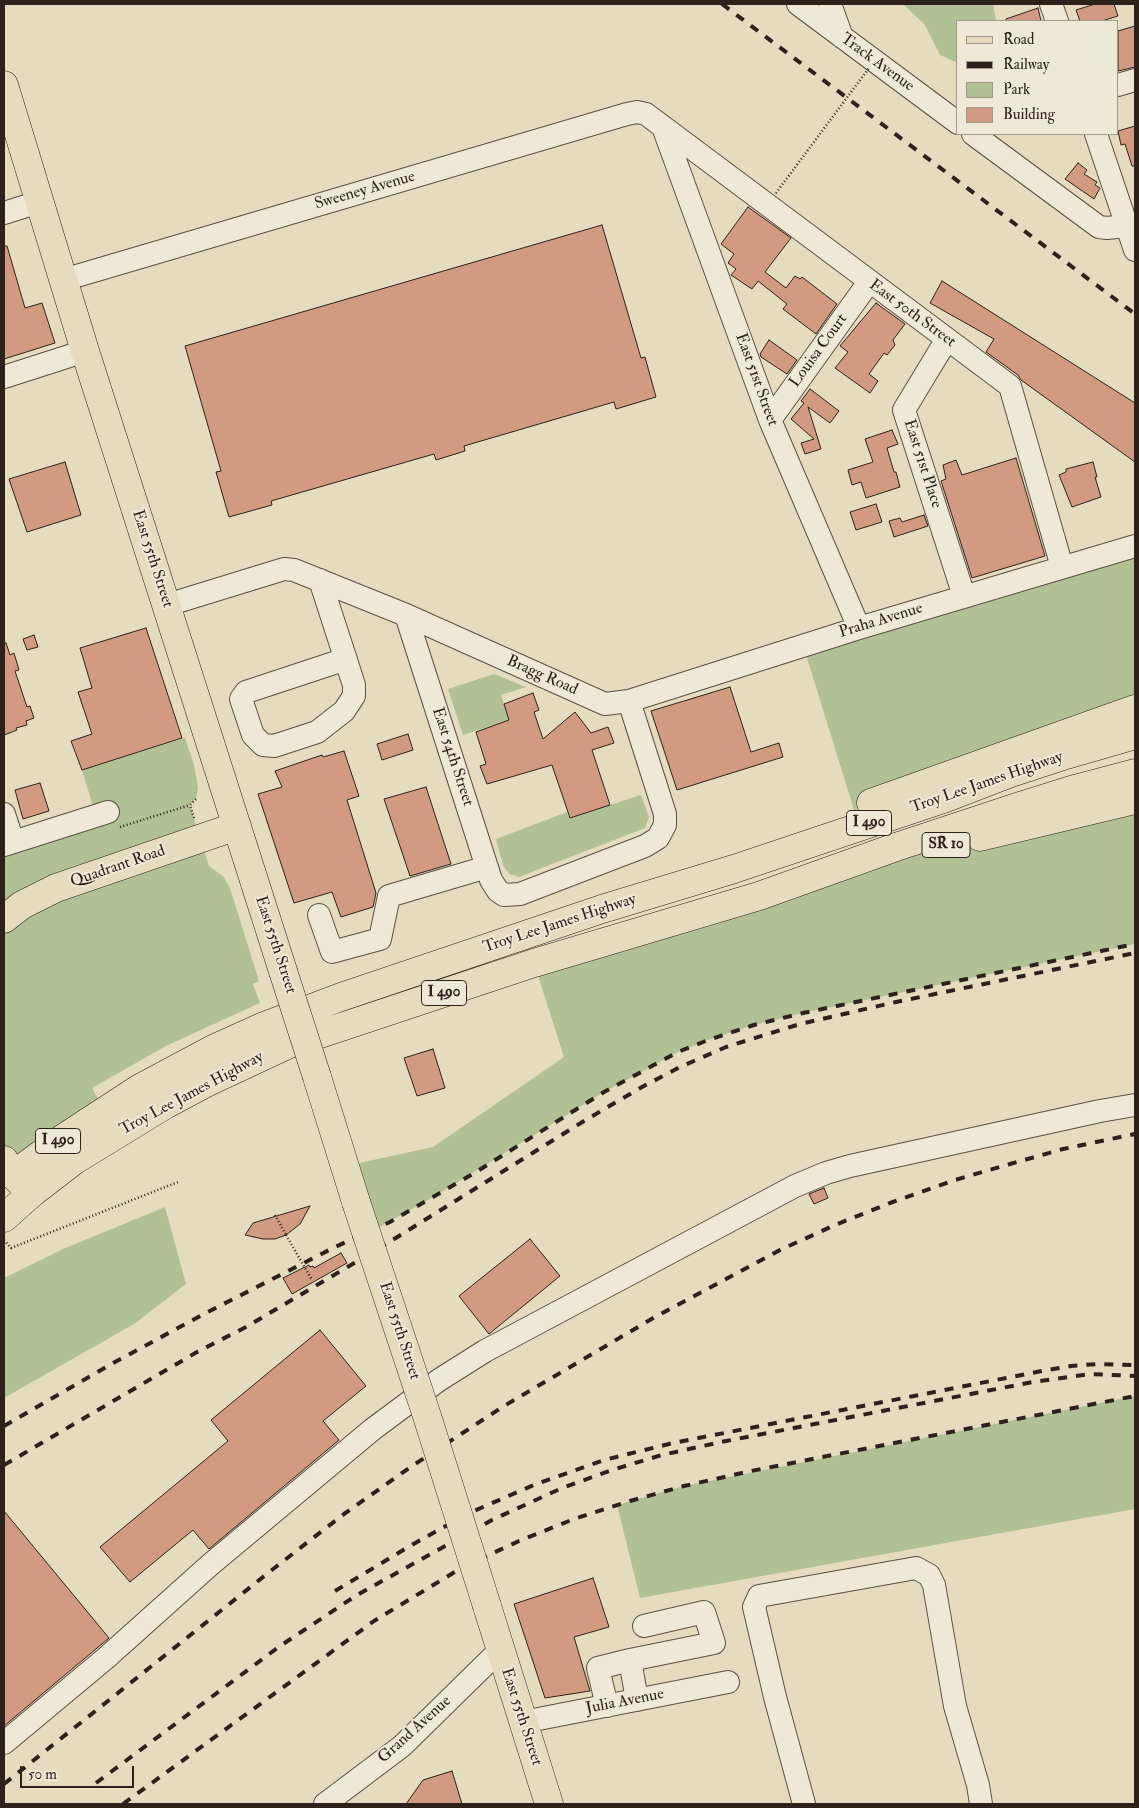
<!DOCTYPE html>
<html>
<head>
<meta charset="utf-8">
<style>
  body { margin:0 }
  #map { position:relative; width:1139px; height:1808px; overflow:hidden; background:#e5dcc0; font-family:"IM FELL Double Pica",serif }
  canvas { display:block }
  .frame { position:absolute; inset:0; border:5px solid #2c211b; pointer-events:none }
  .legend { position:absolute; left:956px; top:20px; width:162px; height:115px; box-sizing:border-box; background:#eee8d6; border:1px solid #a0988b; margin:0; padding:6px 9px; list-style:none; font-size:15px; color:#2c211b }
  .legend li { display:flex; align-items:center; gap:10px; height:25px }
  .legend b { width:25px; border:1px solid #a0988b }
  .scale { position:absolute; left:20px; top:1766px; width:114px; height:22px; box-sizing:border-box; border:2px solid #2c211b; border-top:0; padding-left:6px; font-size:15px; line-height:18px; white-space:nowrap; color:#2c211b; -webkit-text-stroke:4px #eee8d6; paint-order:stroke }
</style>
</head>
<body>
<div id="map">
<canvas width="1139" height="1808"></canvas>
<div class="frame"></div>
<ul class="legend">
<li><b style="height:6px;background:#e5dcc0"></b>Road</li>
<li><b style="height:6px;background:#2c211b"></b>Railway</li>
<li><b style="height:14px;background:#b2c195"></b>Park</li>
<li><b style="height:14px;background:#d29b81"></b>Building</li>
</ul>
<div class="scale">50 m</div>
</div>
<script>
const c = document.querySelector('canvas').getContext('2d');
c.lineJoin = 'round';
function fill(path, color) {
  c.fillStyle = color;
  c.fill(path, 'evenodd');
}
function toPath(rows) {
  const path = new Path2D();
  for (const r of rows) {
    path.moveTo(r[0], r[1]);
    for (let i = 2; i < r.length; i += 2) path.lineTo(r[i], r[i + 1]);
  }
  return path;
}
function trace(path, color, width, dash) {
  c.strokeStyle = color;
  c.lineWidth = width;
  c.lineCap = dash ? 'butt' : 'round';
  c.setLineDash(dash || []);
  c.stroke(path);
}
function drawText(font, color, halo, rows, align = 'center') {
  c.font = font + ' "IM FELL Double Pica",serif';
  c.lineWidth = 4;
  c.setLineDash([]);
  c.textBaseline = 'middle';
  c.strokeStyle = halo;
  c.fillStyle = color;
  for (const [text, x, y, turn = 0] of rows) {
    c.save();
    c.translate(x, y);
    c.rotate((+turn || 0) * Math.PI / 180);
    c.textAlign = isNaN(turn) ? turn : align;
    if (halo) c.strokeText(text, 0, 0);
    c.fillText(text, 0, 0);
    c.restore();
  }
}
fill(toPath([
  [903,4,993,4,996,21,958,21,958,63,940,55,925,25],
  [1135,546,1135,709,854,810,803,645],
  [494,674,526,687,501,695,509,720,463,735,448,689],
  [185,738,194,765,198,787,196,799,190,805,209,866,223,876,230,888,259,981,253,984,260,1003,166,1046,92,1088,105,1110,59,1141,4,1160,4,845,96,816,82,770],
  [641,795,649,817,645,828,519,877,509,874,503,865,496,839,567,812,570,818],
  [1135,800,1135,944,803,1013,754,1025,708,1040,678,1052,604,1092,435,1196,367,1234,345,1166,433,1147,564,1057,534,963,940,847],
  [165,1207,186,1284,134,1324,4,1398,4,1278,63,1249],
  [1135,1396,1135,1509,640,1598,617,1505,684,1486]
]), '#b2c195');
const building = toPath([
  [1095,4,1114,4,1118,16,1102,21,1080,21,1076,10,1095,4],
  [1038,8,1041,21,1006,21,1006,19,1038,8],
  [1135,26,1135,67,1118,71,1118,31,1135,26],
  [1135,126,1135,166,1132,166,1125,144,1121,145,1118,131,1135,126],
  [1078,163,1087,170,1084,174,1097,182,1095,185,1100,188,1094,199,1065,179,1078,163],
  [748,207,791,238,765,272,786,288,795,276,800,279,802,277,837,304,816,334,783,309,787,304,758,281,752,289,731,275,736,269,728,263,734,254,721,244,748,207],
  [602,225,641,358,645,357,656,397,616,409,614,402,464,446,465,451,436,460,434,454,271,501,272,505,229,517,216,472,221,471,185,346,602,225],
  [4,246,7,246,25,308,42,303,55,343,4,359,4,246],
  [942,281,1135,403,1135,462,1021,380,1018,375,986,352,994,339,930,303,942,281],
  [876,303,905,324,893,340,895,345,887,355,884,353,869,374,878,381,870,393,835,368,848,352,840,346,876,303],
  [769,340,797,360,787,374,761,357,760,354,769,340],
  [810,389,839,411,830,423,808,407,821,449,805,454,801,443,814,439,791,419,804,403,801,401,810,389],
  [892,430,898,444,887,448,894,472,896,472,900,487,866,498,861,482,852,485,848,470,873,462,865,439,892,430],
  [1016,458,1045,556,972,578,941,481,946,479,943,465,956,460,962,475,1016,458],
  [65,462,81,515,27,532,9,479,65,462],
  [1093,462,1097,477,1095,477,1101,497,1072,507,1059,475,1066,472,1066,469,1093,462],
  [876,504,882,522,856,530,850,512,876,504],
  [924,515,928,526,894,537,889,521,900,518,902,522,924,515],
  [146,628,182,738,82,770,71,741,92,734,78,692,92,688,80,648,146,628],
  [34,635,38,647,27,650,23,639,34,635],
  [6,643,10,655,14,653,19,670,15,671,27,707,30,706,34,718,26,721,27,725,16,728,17,730,4,735,4,644,6,643],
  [730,687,751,752,779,743,783,757,677,790,651,711,730,687],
  [533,693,539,710,534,712,543,739,575,712,591,733,608,727,614,743,592,750,610,805,570,818,552,765,487,784,480,766,486,764,476,732,509,720,504,704,533,693],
  [408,734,413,750,382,760,377,744,408,734],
  [344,751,359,796,347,800,376,893,373,907,341,917,332,892,294,903,258,794,282,787,275,771,322,755,323,757,344,751],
  [40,783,49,811,23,819,15,790,40,783],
  [426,787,451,864,410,876,384,799,426,787],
  [433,1049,445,1088,417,1096,404,1058,433,1049],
  [824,1188,828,1198,814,1204,809,1194,824,1188],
  [310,1206,300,1224,286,1235,275,1239,263,1239,245,1235,253,1223,310,1206],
  [530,1239,560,1276,489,1334,459,1296,530,1239],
  [341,1253,347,1263,292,1294,283,1278,309,1265,310,1267,313,1266,314,1268,341,1253],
  [320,1330,366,1386,323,1421,339,1440,209,1549,193,1530,130,1582,100,1547,228,1441,211,1420,320,1330],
  [4,1511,109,1638,4,1726,4,1511],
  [593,1578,609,1627,574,1637,590,1691,545,1698,514,1604,593,1578],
  [452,1771,462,1804,406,1804,423,1780,452,1771]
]);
fill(building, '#d29b81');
trace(building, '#2c211b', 1);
const minor = toPath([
  [798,4,958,123],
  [830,4,842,37],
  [1051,4,1057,21],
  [1118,85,1135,80],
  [663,127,770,420,859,628],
  [973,134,1099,227,1107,228,1126,226,1135,223],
  [1096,134,1135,250],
  [4,213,39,202],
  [63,280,627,114,637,112,646,114,1010,386,1062,567],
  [947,339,904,410,964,596],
  [4,377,85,351],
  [770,420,869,282],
  [320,580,354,685,354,696,344,711,317,732,274,746,263,745,253,735,241,699,246,692,346,659],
  [167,605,284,569,294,570,406,615,605,704,629,701,859,628,1135,546],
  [406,615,491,880,498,891,504,895,520,894,645,846,658,838,665,825,665,814,629,701],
  [4,814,13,842],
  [4,845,108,812],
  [319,915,332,952,380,939,389,896,487,867],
  [630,1660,714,1643,704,1612,644,1626],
  [607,1706,598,1668,630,1660,637,1700],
  [523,1722,728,1682],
  [4,1743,106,1658,211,1564,373,1429,439,1380,485,1351,795,1186,826,1173,850,1166,1100,1111,1135,1105],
  [325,1804,402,1746,500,1650],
  [804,1804,775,1697,754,1607,759,1596,916,1568,929,1575,934,1585,955,1706,978,1785,981,1804]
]);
const major = toPath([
  [4,85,85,351,283,971],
  [4,919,22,905,56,888,237,826],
  [317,1077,356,1202],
  [4,1160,13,1175,32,1193,4,1218],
  [487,1606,549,1804]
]);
const highway = toPath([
  [871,803,1135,709],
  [980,837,1135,800],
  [13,1175,59,1141,140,1088,213,1049,264,1026,341,997,602,909,734,869,946,798,1011,773,1066,755,1135,735],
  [32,1193,75,1160,165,1105,210,1081,287,1045,534,963,759,896,896,847,1020,806,1071,790,1135,773]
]);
trace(minor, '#5a5044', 24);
trace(major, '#2c211b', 29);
trace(highway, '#2c211b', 29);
trace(toPath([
  [194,818,190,805,196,799],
  [120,827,190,805],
  [275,1215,286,1235],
  [4,1240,11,1248,178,1182]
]), '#2c211b', 2.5, [1, 2.5]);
trace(minor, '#eee8d6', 22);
trace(major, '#e5dcc0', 28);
trace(highway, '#e5dcc0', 28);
trace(toPath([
  [722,4,1135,314],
  [4,1426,115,1362,204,1314,335,1247,390,1222,476,1172,604,1092,678,1052,708,1040,754,1025,803,1013,1135,944],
  [4,1465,197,1352,246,1327,383,1246,584,1121,642,1087,680,1067,726,1047,800,1024,896,1002,1135,953],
  [335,1591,410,1546,467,1514,536,1484,604,1460,673,1443,1042,1371,1071,1366,1097,1364,1135,1365],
  [96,1783,280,1646,357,1595,492,1520,562,1488,612,1470,662,1455,721,1442,1033,1382,1091,1374,1135,1376],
  [4,1784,268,1573,344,1514,412,1466,504,1406,655,1317,780,1250,835,1225,890,1203,955,1180,1010,1164,1063,1149,1135,1134],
  [123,1804,374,1621,463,1567,519,1541,574,1519,630,1501,684,1486,751,1471,1135,1396]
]), '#2c211b', 4, [9, 9]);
const majorBridge = toPath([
  [283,971,317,1077],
  [356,1202,427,1416,487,1606]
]);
trace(majorBridge, '#2c211b', 29, []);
trace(toPath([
  [776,193,869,68],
  [286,1235,312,1280]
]), '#2c211b', 2.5, [1, 2.5]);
trace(majorBridge, '#e5dcc0', 28);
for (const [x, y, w] of [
  [869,823,45],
  [946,845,48],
  [444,993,45],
  [58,1141,45]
]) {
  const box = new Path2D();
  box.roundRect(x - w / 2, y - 12.5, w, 25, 4);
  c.fillStyle = '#eee8d6';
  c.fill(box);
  trace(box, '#2c211b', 1);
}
drawText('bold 15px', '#2c211b', null, [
  ["I 490",869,823],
  ["SR 10",946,845],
  ["I 490",444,993],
  ["I 490",58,1141]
]);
drawText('16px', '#2c211b', '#eee8d6', [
  ["Track Avenue",877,63,36],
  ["Sweeney Avenue",365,191,-16],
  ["East 50th Street",912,314,36],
  ["Louisa Court",819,351,-54],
  ["East 51st Street",756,380,70],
  ["East 51st Place",922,464,72],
  ["East 55th Street",152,559,72],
  ["Praha Avenue",881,621,-17],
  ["Bragg Road",542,676,24],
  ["East 54th Street",452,757,72],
  ["Troy Lee James Highway",987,783,-19],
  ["Quadrant Road",118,867,-19],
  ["Troy Lee James Highway",560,924,-18],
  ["East 55th Street",275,945,72],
  ["Troy Lee James Highway",192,1094,-28],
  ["East 55th Street",399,1331,72],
  ["Julia Avenue",625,1702,-11],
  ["East 55th Street",521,1717,72],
  ["Grand Avenue",415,1730,-42]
]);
</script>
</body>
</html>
